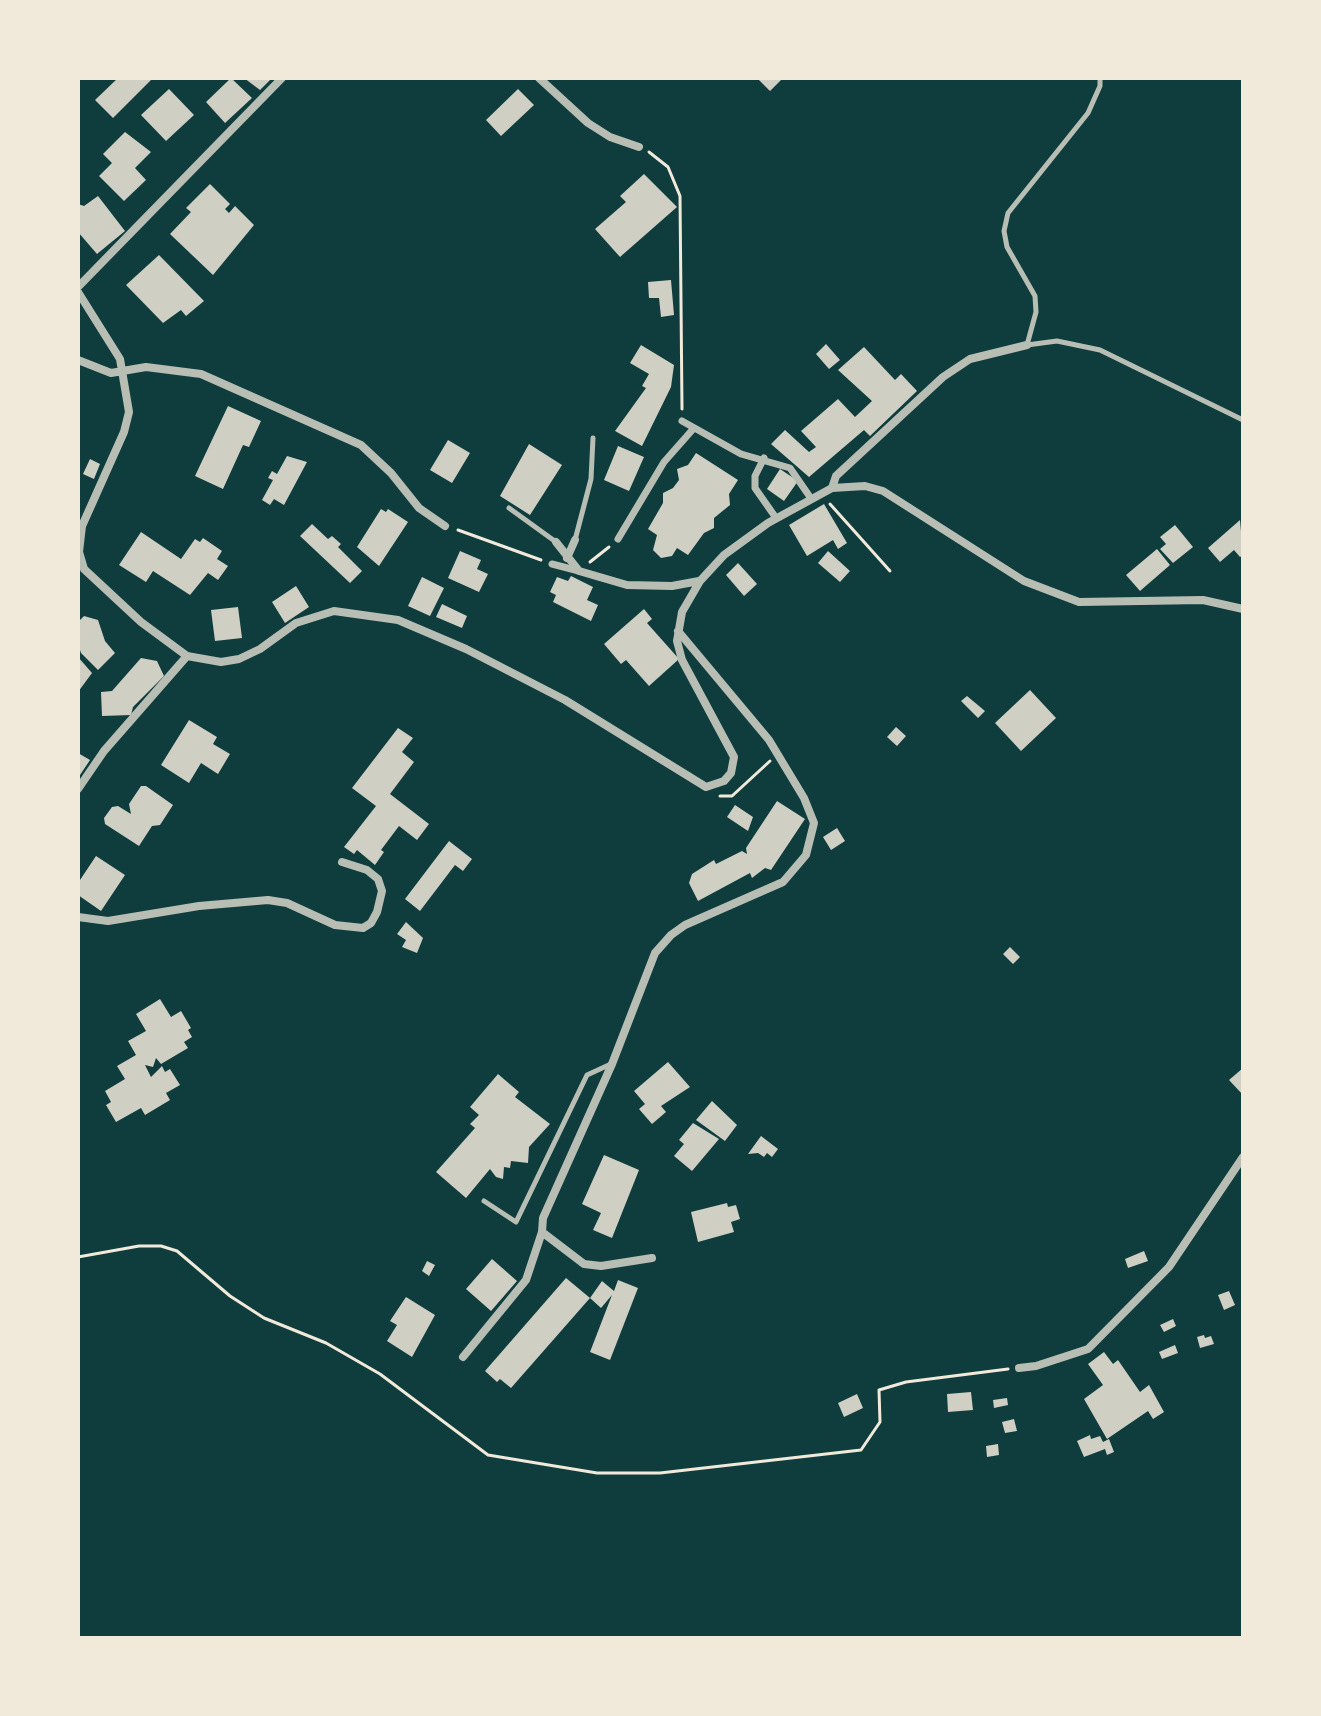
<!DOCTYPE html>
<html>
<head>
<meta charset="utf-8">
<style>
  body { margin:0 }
  #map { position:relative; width:1321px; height:1716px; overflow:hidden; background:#0f3d3e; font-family:"Public Sans",sans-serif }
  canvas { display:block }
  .frame { position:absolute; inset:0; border:80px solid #f1e9da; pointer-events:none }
</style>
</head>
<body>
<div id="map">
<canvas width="1321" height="1716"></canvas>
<div class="frame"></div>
</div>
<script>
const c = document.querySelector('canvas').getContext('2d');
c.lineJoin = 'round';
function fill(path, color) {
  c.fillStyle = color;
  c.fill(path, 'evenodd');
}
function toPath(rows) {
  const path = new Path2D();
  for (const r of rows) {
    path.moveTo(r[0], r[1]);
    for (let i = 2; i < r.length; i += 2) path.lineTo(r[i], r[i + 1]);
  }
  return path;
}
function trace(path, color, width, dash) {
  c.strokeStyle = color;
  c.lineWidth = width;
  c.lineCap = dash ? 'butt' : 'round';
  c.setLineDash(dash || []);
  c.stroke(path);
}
fill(toPath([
  [118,78,153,78,113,118,95,100],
  [231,78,252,98,225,123,206,102],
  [244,78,272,78,260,90],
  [757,78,783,78,770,91],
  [169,89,194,115,166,141,141,115],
  [518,89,534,105,501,136,486,120],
  [125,132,151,152,135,168,146,180,124,201,99,176,112,163,103,154],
  [644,174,677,207,620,257,595,229,626,202,620,196],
  [210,184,230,204,225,209,229,213,235,206,254,225,213,275,170,234,191,212,186,208],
  [98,196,125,231,97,254,78,232,78,204,84,206],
  [159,255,204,301,186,316,181,310,163,323,126,285],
  [671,280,674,315,661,317,659,298,649,298,648,282],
  [826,344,840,360,829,369,816,354],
  [641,345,674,365,671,387,642,446,615,431,646,388,642,386,649,374,630,363],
  [864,347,895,380,901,374,917,391,870,436,864,430,809,477,771,444,785,430,809,452,816,447,801,431,838,399,855,417,872,401,838,370],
  [228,406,261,421,249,447,243,445,223,489,195,476],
  [448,440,470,453,452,483,430,470],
  [529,444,562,465,530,515,500,496],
  [618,446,644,457,629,491,604,480],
  [696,453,738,480,729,494,730,505,714,518,714,528,704,533,688,555,677,548,672,556,661,558,653,550,657,535,648,529,663,503,663,493,673,488,679,480,677,469,688,465],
  [287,456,307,462,284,505,274,499,270,505,262,500,273,480,268,478,272,471,277,474],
  [90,459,100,464,94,479,83,474],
  [780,469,798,481,784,501,767,489],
  [824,504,847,543,838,549,833,540,807,556,789,525],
  [381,509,386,512,388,509,408,522,379,566,357,547],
  [1240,520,1243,555,1240,557,1234,550,1220,562,1208,548],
  [312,524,328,539,332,536,341,544,338,547,362,571,350,583,300,536],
  [1175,525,1193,547,1173,563,1160,549,1166,544,1160,537],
  [141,532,181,559,195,539,200,542,203,538,222,551,217,559,228,566,218,580,208,573,190,595,153,571,146,582,119,565],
  [1157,549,1170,565,1140,591,1126,575],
  [460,551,481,560,477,569,488,574,479,592,448,578],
  [828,551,850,571,840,582,818,563],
  [738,563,757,584,744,596,726,575],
  [571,576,593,587,587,600,598,605,591,621,553,602,556,595,550,592,557,577,568,581],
  [422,577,444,588,430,616,408,606],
  [296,586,309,607,285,623,272,602],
  [442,604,467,616,462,628,436,617],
  [238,607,242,638,215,641,211,610],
  [644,609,652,619,647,623,679,659,649,686,626,660,621,664,604,644],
  [84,616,98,620,105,641,115,653,98,670,81,653,78,644,78,622],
  [78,657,92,673,78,692],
  [141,658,157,661,164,676,133,707,131,715,102,716,101,692,112,691],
  [1030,690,1056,718,1021,751,995,723],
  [967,696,985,711,978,718,961,701],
  [189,720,217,737,213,744,230,754,218,774,201,763,189,783,161,765],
  [896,727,906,736,897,746,887,737],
  [398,728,413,738,402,752,414,762,390,794,429,824,417,840,399,826,381,850,384,852,375,865,357,850,354,854,344,847,376,806,352,788],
  [78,753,90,760,78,778],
  [141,786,146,786,173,805,160,825,152,826,139,846,105,824,104,818,112,807,118,806,131,814,129,804],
  [777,801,805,819,771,870,765,868,752,878,750,873,698,901,689,883,692,874,714,860,716,864,742,851,747,854,746,848],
  [735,805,753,817,748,831,727,817],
  [837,828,845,841,831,850,823,837],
  [449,841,472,859,463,871,455,865,420,911,405,899],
  [96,856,125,875,101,911,78,895,78,883],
  [406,922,423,938,417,953,402,947,406,940,397,934],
  [1010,947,1020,957,1013,964,1003,954],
  [160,999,171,1017,181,1011,191,1028,188,1030,192,1037,184,1042,188,1048,161,1064,156,1058,153,1067,145,1065,151,1077,162,1066,165,1072,170,1069,180,1085,166,1093,170,1100,145,1115,141,1108,116,1122,106,1105,111,1102,105,1091,125,1079,117,1066,136,1055,128,1041,146,1031,136,1014],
  [668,1062,690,1087,661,1106,666,1112,652,1124,639,1109,645,1104,634,1091],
  [1243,1068,1243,1095,1229,1080],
  [498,1074,519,1092,515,1097,550,1124,529,1147,528,1163,511,1161,510,1168,504,1167,503,1179,496,1177,490,1169,466,1198,436,1172,475,1128,470,1124,479,1115,470,1107],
  [712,1101,737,1125,725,1141,696,1120],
  [693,1123,719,1139,692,1171,674,1156,684,1144,679,1140],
  [761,1136,778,1149,772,1157,767,1153,764,1157,758,1153,748,1154],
  [604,1155,639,1170,612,1238,593,1230,601,1213,582,1204],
  [727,1203,728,1207,736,1205,740,1219,731,1222,734,1232,698,1242,691,1212],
  [1144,1251,1148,1261,1128,1268,1125,1259],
  [492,1259,517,1281,491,1311,466,1289],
  [427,1261,435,1265,429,1276,422,1271],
  [566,1278,590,1298,602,1281,614,1291,618,1280,638,1288,610,1360,590,1352,612,1295,601,1308,590,1298,511,1388,500,1379,497,1382,485,1371],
  [1229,1291,1235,1305,1224,1310,1218,1295],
  [406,1297,435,1315,412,1357,387,1341,397,1325,390,1321],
  [1173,1319,1176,1326,1164,1332,1160,1325],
  [1204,1335,1205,1338,1211,1336,1214,1344,1200,1348,1197,1337],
  [1175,1345,1178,1353,1162,1359,1159,1352],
  [1104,1352,1113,1364,1118,1360,1140,1392,1149,1385,1164,1412,1153,1419,1148,1411,1107,1439,1084,1399,1103,1385,1088,1364],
  [971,1392,973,1410,948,1412,947,1394],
  [857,1394,863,1408,844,1417,838,1403],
  [1007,1398,1008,1405,994,1408,993,1400],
  [1014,1419,1017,1431,1005,1433,1002,1422],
  [1090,1435,1091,1439,1100,1436,1103,1442,1109,1439,1114,1452,1107,1455,1105,1449,1084,1457,1077,1441],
  [998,1444,999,1455,987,1457,986,1446]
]), '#cfcfc3');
trace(toPath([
  [649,152,668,167,680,196,682,409],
  [830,504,890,571],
  [458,530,541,560],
  [590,562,609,547],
  [720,796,732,796,770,761],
  [78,1257,139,1246,161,1246,177,1251,230,1296,264,1318,326,1343,380,1374,488,1455,597,1473,660,1473,861,1450,880,1422,879,1390,906,1382,1008,1369]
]), '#f1e9da', 3);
trace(toPath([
  [1100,78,1100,86,1088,113,1008,213,1004,231,1007,247,1035,296,1036,312,1027,345,1057,341,1100,350,1243,420],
  [509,508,556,542],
  [575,540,591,479,593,438],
  [484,1201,516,1222,587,1075,611,1064]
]), '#b8beb3', 5);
trace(toPath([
  [682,421,741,454,790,468,810,497],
  [764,458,755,476,755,488,776,518],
  [618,539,664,462,694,428],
  [552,564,579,571]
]), '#b8beb3', 7);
trace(toPath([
  [539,78,588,123,610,137,639,147],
  [78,287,282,78],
  [78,292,120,359,129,412,124,432,82,526,79,552,84,569,141,622,187,656,221,662,239,659,260,649,296,623,334,611,398,620,466,649,565,700,706,787,724,781,731,773,734,757,682,660,677,641,682,612,700,581,724,555,768,523,832,488,865,486,883,491,1024,581,1079,602,1203,600,1243,609],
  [78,360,111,373,146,367,201,374,361,445,391,473,419,508,445,526],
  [832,488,836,476,943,377,970,359,1027,345],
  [556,542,579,571,627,585,672,586,699,581],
  [567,558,575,540],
  [78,789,104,751,187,656],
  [78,917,108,921,199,906,268,900,287,903,335,925,363,928,371,923,377,912,382,891,378,879,367,870,342,862],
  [652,1258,601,1266,584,1264,542,1232,543,1218,612,1064,655,953,671,935,685,925,783,882,806,855,814,823,804,798,769,740,678,631],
  [463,1357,526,1280,542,1232],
  [1019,1368,1036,1366,1088,1349,1169,1267,1243,1157]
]), '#b8beb3', 8);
</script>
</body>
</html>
